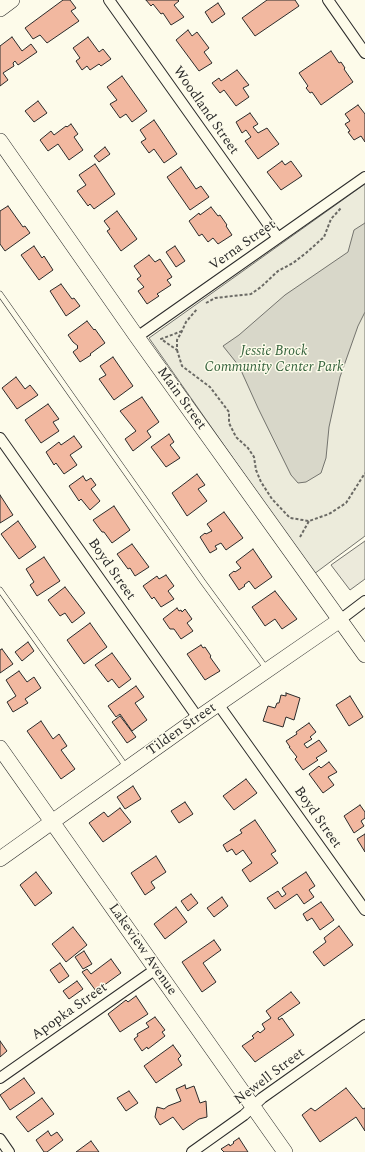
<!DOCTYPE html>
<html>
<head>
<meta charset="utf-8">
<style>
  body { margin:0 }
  canvas { display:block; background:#fdfbea }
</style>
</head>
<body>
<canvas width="365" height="1152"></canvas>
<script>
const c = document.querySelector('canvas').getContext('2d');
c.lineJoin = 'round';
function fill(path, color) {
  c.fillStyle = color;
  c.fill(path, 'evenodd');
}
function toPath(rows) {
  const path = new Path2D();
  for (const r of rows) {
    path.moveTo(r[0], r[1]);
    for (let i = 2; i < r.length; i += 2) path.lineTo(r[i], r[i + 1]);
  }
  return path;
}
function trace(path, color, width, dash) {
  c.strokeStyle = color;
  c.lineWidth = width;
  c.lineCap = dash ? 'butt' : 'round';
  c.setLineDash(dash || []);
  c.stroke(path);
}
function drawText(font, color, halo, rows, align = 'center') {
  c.font = font + ' Spectral,serif';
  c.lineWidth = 3;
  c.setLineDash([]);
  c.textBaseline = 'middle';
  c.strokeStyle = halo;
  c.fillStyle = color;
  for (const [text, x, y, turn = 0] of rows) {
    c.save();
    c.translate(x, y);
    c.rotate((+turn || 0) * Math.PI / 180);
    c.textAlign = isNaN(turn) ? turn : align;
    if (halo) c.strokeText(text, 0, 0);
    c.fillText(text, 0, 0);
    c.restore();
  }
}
const green = toPath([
  [365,184,365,536,314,574,149,338,365,184]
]);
fill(green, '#ecebdb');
trace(green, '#74746e', 1);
const parking = toPath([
  [365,541,365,579,350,590,331,565,365,541]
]);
fill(parking, '#eceadb');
trace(parking, '#74746e', 1);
const water = toPath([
  [365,223,365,312,358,326,340,377,329,427,326,458,321,473,306,482,298,483,291,475,258,408,239,366,223,346,239,335,285,295,348,252,354,230,365,223]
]);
fill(water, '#d8d7c9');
trace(water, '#74746e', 1);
const building = toPath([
  [63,0,70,0,76,8,71,11,79,21,47,43,40,35,33,39,25,28,63,0],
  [146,0,178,0,179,1,174,5,184,17,171,25,163,13,161,14,153,4,151,6,146,0],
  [267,0,295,0,299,6,255,36,242,18,267,0],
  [218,3,225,14,212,23,205,12,218,3],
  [188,30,192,36,197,32,209,48,204,52,212,63,199,71,176,40,188,30],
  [12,37,22,51,31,44,37,52,18,65,15,61,13,63,14,66,3,73,8,80,0,86,0,46,12,37],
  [88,37,99,52,103,49,111,59,101,66,99,64,90,70,87,66,82,70,76,61,80,58,73,48,88,37],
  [331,51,339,63,341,62,345,68,344,69,353,82,321,105,312,92,310,93,306,88,308,86,299,73,331,51],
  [237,70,249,85,243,88,249,97,236,106,224,90,220,93,212,83,219,78,221,81,237,70],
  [122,76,147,111,132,122,126,114,120,118,110,104,117,100,107,87,122,76],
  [38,101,47,113,34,122,25,111,38,101],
  [358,105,365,114,365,142,361,136,354,140,348,132,350,131,345,124,350,121,345,114,358,105],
  [250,113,258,124,253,127,258,133,267,128,279,144,258,159,245,141,251,137,246,130,242,133,236,122,250,113],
  [154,120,177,154,164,163,154,149,149,153,141,142,146,139,140,130,154,120],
  [71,124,78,134,74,137,83,150,69,160,58,144,48,151,40,140,51,131,54,135,66,126,67,127,71,124],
  [105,147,110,154,99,162,94,156,105,147],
  [282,161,285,165,291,161,302,176,281,190,267,172,282,161],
  [95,164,115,194,94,209,90,204,88,206,77,191,86,185,79,175,95,164],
  [181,167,196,189,201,186,209,197,190,210,167,177,181,167],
  [8,206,23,227,25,226,30,233,5,251,0,244,0,211,8,206],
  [211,207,218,216,220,215,227,225,226,226,232,235,218,244,213,238,208,242,202,234,199,236,189,221,199,213,200,215,211,207],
  [117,211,137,239,121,251,107,231,110,229,104,221,117,211],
  [34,246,42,258,44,256,53,270,39,280,21,255,34,246],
  [175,246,185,261,176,267,166,252,175,246],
  [149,255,155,262,160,259,172,277,167,280,171,285,157,294,159,296,147,304,138,291,144,287,137,279,141,276,134,266,149,255],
  [61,284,72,299,74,298,80,306,66,316,50,291,61,284],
  [87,321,94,330,95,329,105,343,90,354,91,355,80,362,73,352,78,348,77,347,78,346,73,342,68,335,87,321],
  [113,357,133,386,114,400,99,379,106,375,100,366,113,357],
  [16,377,25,389,30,385,38,395,17,409,2,388,16,377],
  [142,397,159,422,147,431,151,437,133,451,125,439,136,431,120,411,142,397],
  [48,404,59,419,53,422,59,431,41,443,25,420,48,404],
  [169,434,174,442,170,445,180,458,166,467,151,447,169,434],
  [74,436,82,447,70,455,77,465,64,474,56,463,54,465,46,452,59,442,61,445,74,436],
  [197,474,205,485,198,489,207,501,187,516,172,493,197,474],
  [83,476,86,481,91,478,96,485,91,489,100,501,90,510,81,499,79,501,69,486,83,476],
  [0,495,13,515,0,523,0,495],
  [114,506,130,530,112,543,104,532,102,532,93,520,114,506],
  [224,512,243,538,226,550,221,543,215,546,217,549,210,553,200,537,205,533,206,534,212,531,207,524,224,512],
  [18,521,36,547,19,559,1,534,18,521],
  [132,544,149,567,135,576,130,568,128,569,117,554,132,544],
  [253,549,272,577,255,589,249,581,244,585,245,586,239,590,229,575,234,571,235,572,241,568,236,562,253,549],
  [44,557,60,581,37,596,30,585,34,582,26,569,44,557],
  [166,575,174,586,168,591,174,599,161,607,154,597,152,599,143,586,157,576,159,579,166,575],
  [65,587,85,613,72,623,65,613,60,616,48,600,65,587],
  [275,591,297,619,282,629,275,619,265,626,252,607,275,591],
  [177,608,179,611,181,610,182,612,185,609,192,619,187,623,193,631,181,639,174,629,170,629,163,619,177,608],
  [90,623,107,647,84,664,67,640,90,623],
  [28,642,34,651,22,661,15,652,28,642],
  [201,645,203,648,205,647,211,656,210,657,220,671,205,680,187,654,201,645],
  [2,649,13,664,0,673,0,650,2,649],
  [112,653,131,679,119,688,112,679,108,682,95,665,112,653],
  [19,671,27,682,34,677,41,688,25,699,28,703,13,712,7,702,16,696,6,680,19,671],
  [136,686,144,697,135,703,147,720,132,731,120,714,116,717,108,706,136,686],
  [286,693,300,698,294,720,286,717,283,727,263,721,268,706,275,708,277,703,279,703,281,695,286,696,286,693],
  [350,696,363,717,349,726,336,705,350,696],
  [120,716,136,737,127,743,112,722,120,716],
  [41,721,53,739,59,734,67,746,61,750,75,769,61,779,27,731,41,721],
  [309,723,316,732,310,737,312,739,304,744,307,748,319,740,327,751,316,758,318,760,303,770,295,759,297,757,289,747,290,747,286,741,297,734,296,732,309,723],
  [329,762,337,772,328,777,334,785,323,793,309,774,319,766,321,768,329,762],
  [246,779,257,793,234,810,223,796,246,779],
  [133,786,141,799,125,809,117,797,133,786],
  [185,802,193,814,179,823,171,811,185,802],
  [360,805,365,812,365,818,361,821,364,826,354,833,344,816,360,805],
  [120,808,131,822,103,842,89,823,104,812,108,817,120,808],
  [255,820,276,851,271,854,278,863,250,882,242,870,252,863,243,850,236,855,232,849,227,852,223,845,242,833,240,830,255,820],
  [365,834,365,852,357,839,365,834],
  [156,856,166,872,151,882,155,888,145,895,131,873,156,856],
  [36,872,52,893,35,906,20,885,36,872],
  [306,872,315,886,309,890,314,897,304,904,297,894,275,909,267,898,278,891,282,897,286,894,282,888,306,872],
  [191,894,198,903,188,911,181,901,191,894],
  [222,897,228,906,214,917,207,908,222,897],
  [321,902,334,920,320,930,312,918,307,921,303,914,321,902],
  [176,907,187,922,165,939,154,924,176,907],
  [339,926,353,945,324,966,313,952,326,942,324,938,339,926],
  [73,927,87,945,66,962,52,944,73,927],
  [214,940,221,950,203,963,216,982,202,992,182,962,214,940],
  [84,951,92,964,83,969,75,957,84,951],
  [111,959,121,973,96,991,82,972,87,969,91,974,111,959],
  [60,963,69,976,59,983,50,970,60,963],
  [77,981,83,989,69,999,63,991,77,981],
  [291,992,300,1003,278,1018,279,1020,282,1018,294,1035,255,1062,242,1046,254,1038,252,1036,258,1031,260,1033,265,1029,262,1024,271,1018,266,1011,291,992],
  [136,996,148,1014,120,1032,108,1014,126,1000,128,1002,136,996],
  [155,1017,165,1030,162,1032,165,1036,148,1049,147,1047,142,1051,134,1039,138,1036,137,1034,149,1027,146,1023,155,1017],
  [0,1041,7,1051,0,1057,0,1041],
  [173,1045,181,1056,178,1059,182,1065,156,1083,144,1066,173,1045],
  [24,1078,35,1093,10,1110,0,1095,24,1078],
  [185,1085,186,1089,194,1086,200,1103,206,1101,207,1117,199,1119,183,1130,173,1117,160,1125,155,1117,157,1107,164,1109,168,1106,181,1101,176,1089,185,1085],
  [346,1088,363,1109,365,1108,365,1131,356,1117,320,1142,302,1115,311,1108,315,1111,346,1088],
  [129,1091,138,1103,126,1111,117,1098,129,1091],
  [42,1098,54,1114,28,1132,16,1117,42,1098],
  [48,1131,51,1136,57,1132,63,1140,47,1152,44,1152,36,1140,48,1131],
  [239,1138,248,1152,224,1152,221,1149,229,1144,230,1146,234,1143,233,1142,239,1138],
  [91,1141,99,1152,76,1152,91,1141]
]);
fill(building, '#f2b8a0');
trace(building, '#2b2b2b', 1);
const lane = toPath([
  [0,294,203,582,266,668],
  [0,590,122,761,126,768]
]);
const street = toPath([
  [109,0,278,238],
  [328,0,365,53],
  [137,337,365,177],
  [0,438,198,718],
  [340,620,365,601],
  [218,704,365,910],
  [0,1078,156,969],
  [0,1139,9,1152],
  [192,1152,244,1115,262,1098,365,1025]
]);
const secondary = toPath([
  [0,9,12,0],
  [0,141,137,337,365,655],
  [0,748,285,1152],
  [0,859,198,718,340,620]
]);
trace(lane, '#2b2b2b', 6);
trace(street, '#2b2b2b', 12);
trace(secondary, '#2b2b2b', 16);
trace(toPath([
  [206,303,215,298,251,294,261,287,278,271,293,263,306,253,324,237,331,219,341,208],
  [182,331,161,339,177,350,177,340,182,331,186,322,197,309],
  [177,350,182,366,210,387,229,412,229,423,236,437,248,448,254,457,256,470,261,482,272,499,290,518,309,521,329,514,346,503,365,473],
  [300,537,309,521]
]), '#6a6964', 2, [3, 2]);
trace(lane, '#fdfbea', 5);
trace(street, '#fdfbea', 10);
trace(secondary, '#fdfbea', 15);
drawText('14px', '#2b2b2b', '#fdfbea', [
  ["Woodland Street",205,111,55],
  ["Verna Street",243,246,-35],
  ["Main Street",181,399,54],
  ["Boyd Street",111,570,55],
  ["Tilden Street",182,730,-35],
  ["Boyd Street",317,818,55],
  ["Lakeview Avenue",142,950,55],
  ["Apopka Street",70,1012,-35],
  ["Newell Street",270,1077,-37]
]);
drawText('italic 14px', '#34623c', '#fdfbea', [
  ["Jessie Brock",274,352],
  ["Community Center Park",274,368]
]);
</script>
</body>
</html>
